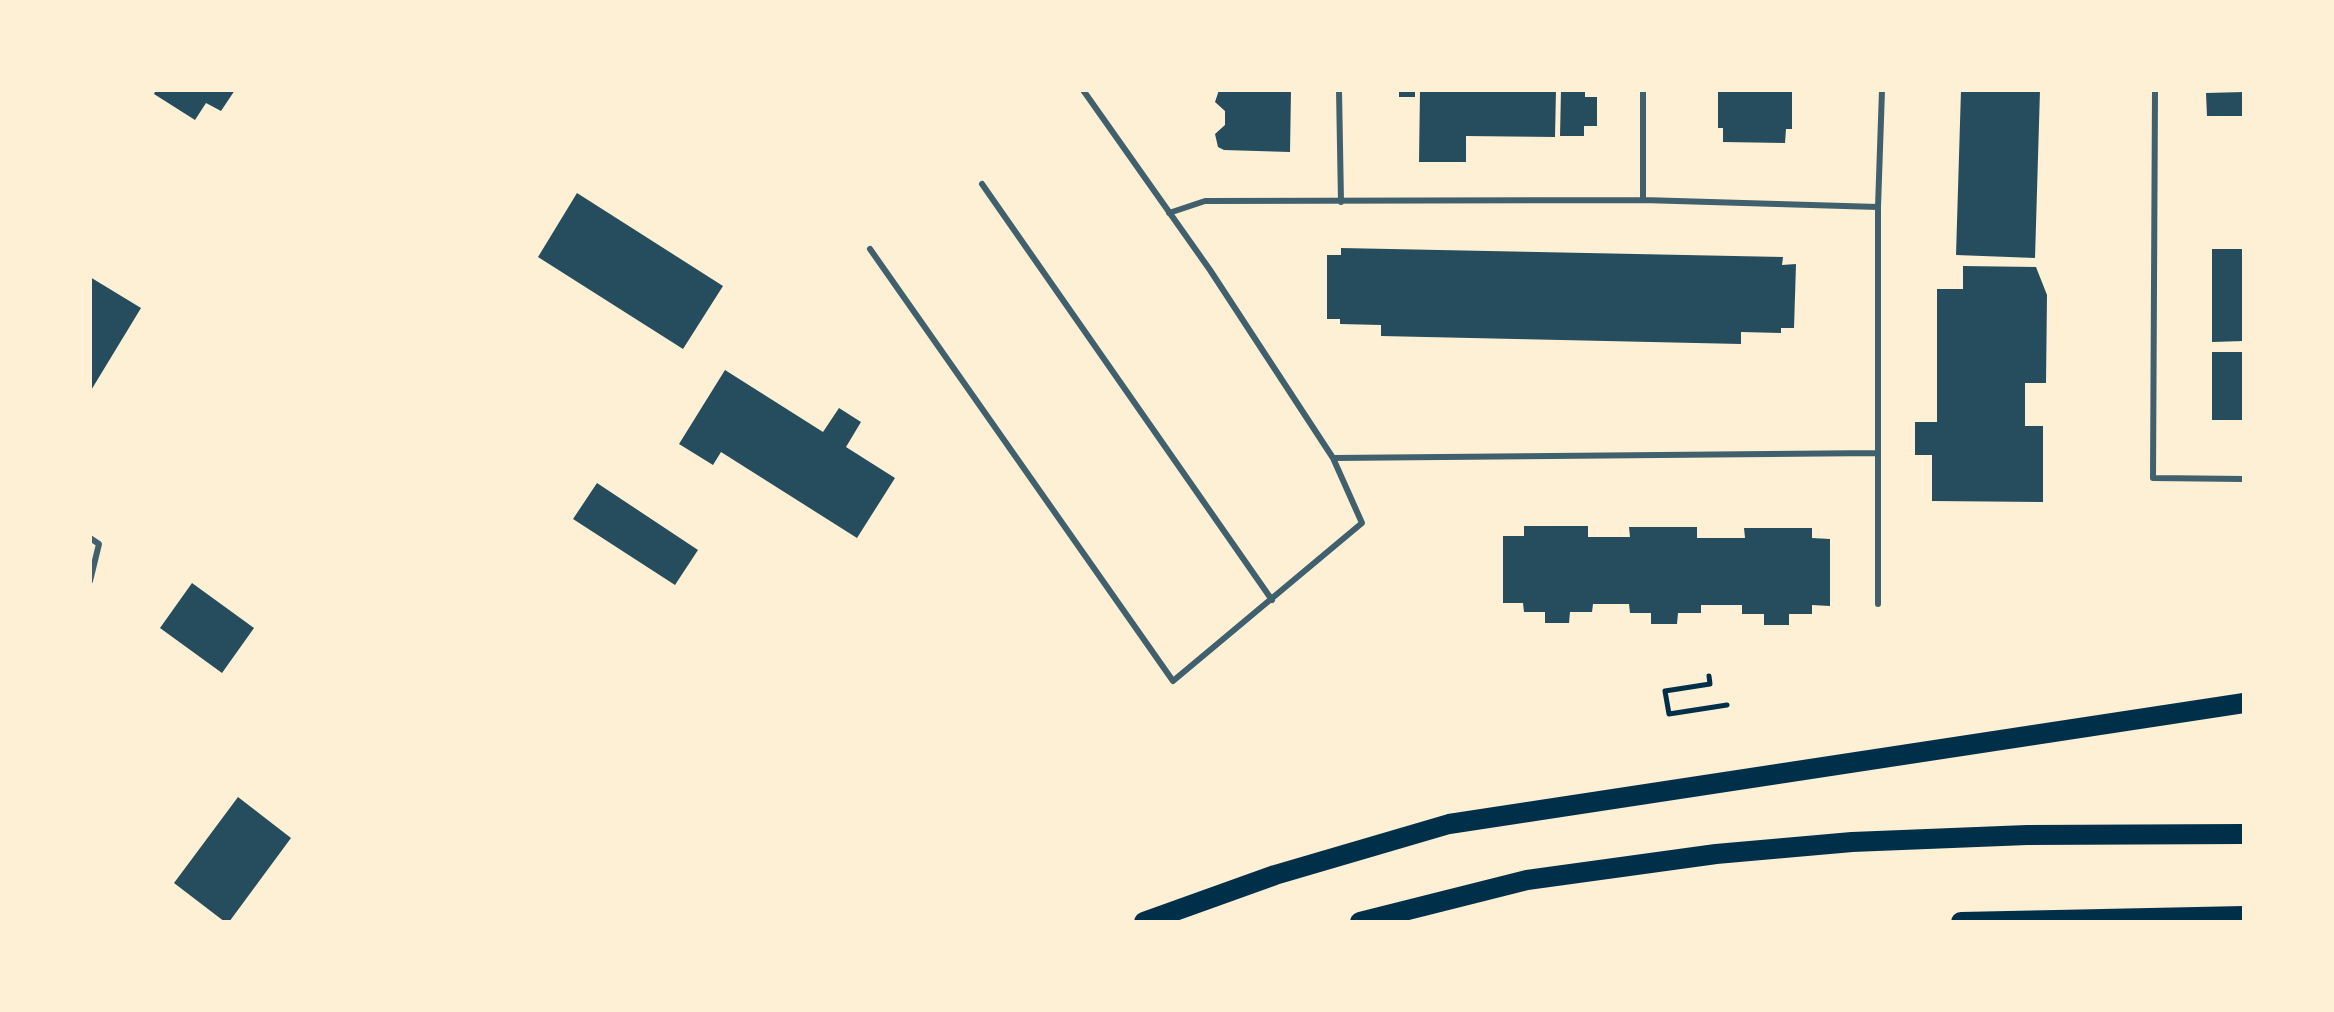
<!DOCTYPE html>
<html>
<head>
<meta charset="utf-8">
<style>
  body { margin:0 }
  #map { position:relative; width:2334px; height:1012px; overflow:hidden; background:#fdf0d5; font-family:Commissioner,sans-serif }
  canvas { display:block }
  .frame { position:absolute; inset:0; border:92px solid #fdf0d5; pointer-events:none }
</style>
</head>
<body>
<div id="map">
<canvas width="2334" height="1012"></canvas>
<div class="frame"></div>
</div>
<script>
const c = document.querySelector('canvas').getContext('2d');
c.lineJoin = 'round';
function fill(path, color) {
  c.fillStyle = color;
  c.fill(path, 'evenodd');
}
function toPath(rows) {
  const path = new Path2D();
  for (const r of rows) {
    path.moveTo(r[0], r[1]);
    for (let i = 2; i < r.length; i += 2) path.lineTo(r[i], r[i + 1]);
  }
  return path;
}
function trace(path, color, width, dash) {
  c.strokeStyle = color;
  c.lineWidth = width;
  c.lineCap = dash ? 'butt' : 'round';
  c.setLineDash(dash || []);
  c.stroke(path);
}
fill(toPath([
  [156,90,235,90,221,111,206,103,195,120,154,94],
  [1219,90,1291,90,1290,152,1224,150,1218,147,1215,134,1225,125,1225,111,1215,102],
  [1399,90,1415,90,1415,97,1399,97],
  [1420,90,1556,90,1555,137,1466,136,1466,162,1419,162],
  [1561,90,1585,90,1585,97,1597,97,1597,126,1584,126,1584,136,1560,136],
  [1718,90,1792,90,1792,129,1786,129,1785,143,1723,142,1723,128,1718,128],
  [1961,90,2040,90,2035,258,1956,255],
  [2244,92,2244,116,2207,116,2206,93],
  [577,193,723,286,683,349,538,257],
  [1341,248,1783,257,1782,265,1796,264,1794,328,1781,328,1781,333,1741,332,1741,344,1381,336,1381,325,1340,324,1340,319,1327,319,1327,255,1341,255],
  [2212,249,2244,249,2244,341,2212,342],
  [1963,266,2036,267,2047,295,2046,383,2025,383,2025,426,2043,426,2043,502,1932,501,1932,455,1915,455,1915,422,1937,422,1937,289,1963,289],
  [90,277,141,308,90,392],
  [2212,352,2244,352,2244,420,2212,420],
  [725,370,823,432,839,408,861,422,846,447,895,478,857,538,721,452,713,465,679,444],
  [597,483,698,550,675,585,573,519],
  [1524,526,1588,526,1588,537,1630,537,1629,527,1697,527,1697,538,1745,538,1744,528,1812,528,1812,538,1830,539,1830,606,1812,605,1812,614,1789,614,1789,625,1764,625,1764,614,1742,614,1742,605,1701,605,1701,613,1678,613,1677,624,1651,624,1651,613,1630,613,1629,604,1593,604,1592,612,1570,612,1569,623,1545,623,1545,612,1524,612,1523,603,1503,603,1503,536,1524,536],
  [192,583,254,628,222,673,160,628],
  [238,797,291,838,229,922,225,922,174,883]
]), '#264d5e');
trace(toPath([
  [1709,676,1710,684,1665,691,1669,714,1727,705]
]), '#003049', 5);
trace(toPath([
  [1339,90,1341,202],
  [1643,90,1643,200],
  [2155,90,2153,478,2244,479],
  [982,184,1272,600],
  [1169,213,1205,201,1643,200,1878,207],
  [870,249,1173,681,1362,523,1333,458,1210,270,1083,90],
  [1333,458,1878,453],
  [90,538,99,544,90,581],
  [1878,604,1878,207,1882,90]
]), '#3f606c', 6);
trace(toPath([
  [1144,922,1275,875,1449,824,2244,703],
  [1360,922,1527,880,1716,854,1852,842,2027,835,2244,834],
  [1961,922,2244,916]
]), '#003049', 20);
</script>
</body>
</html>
